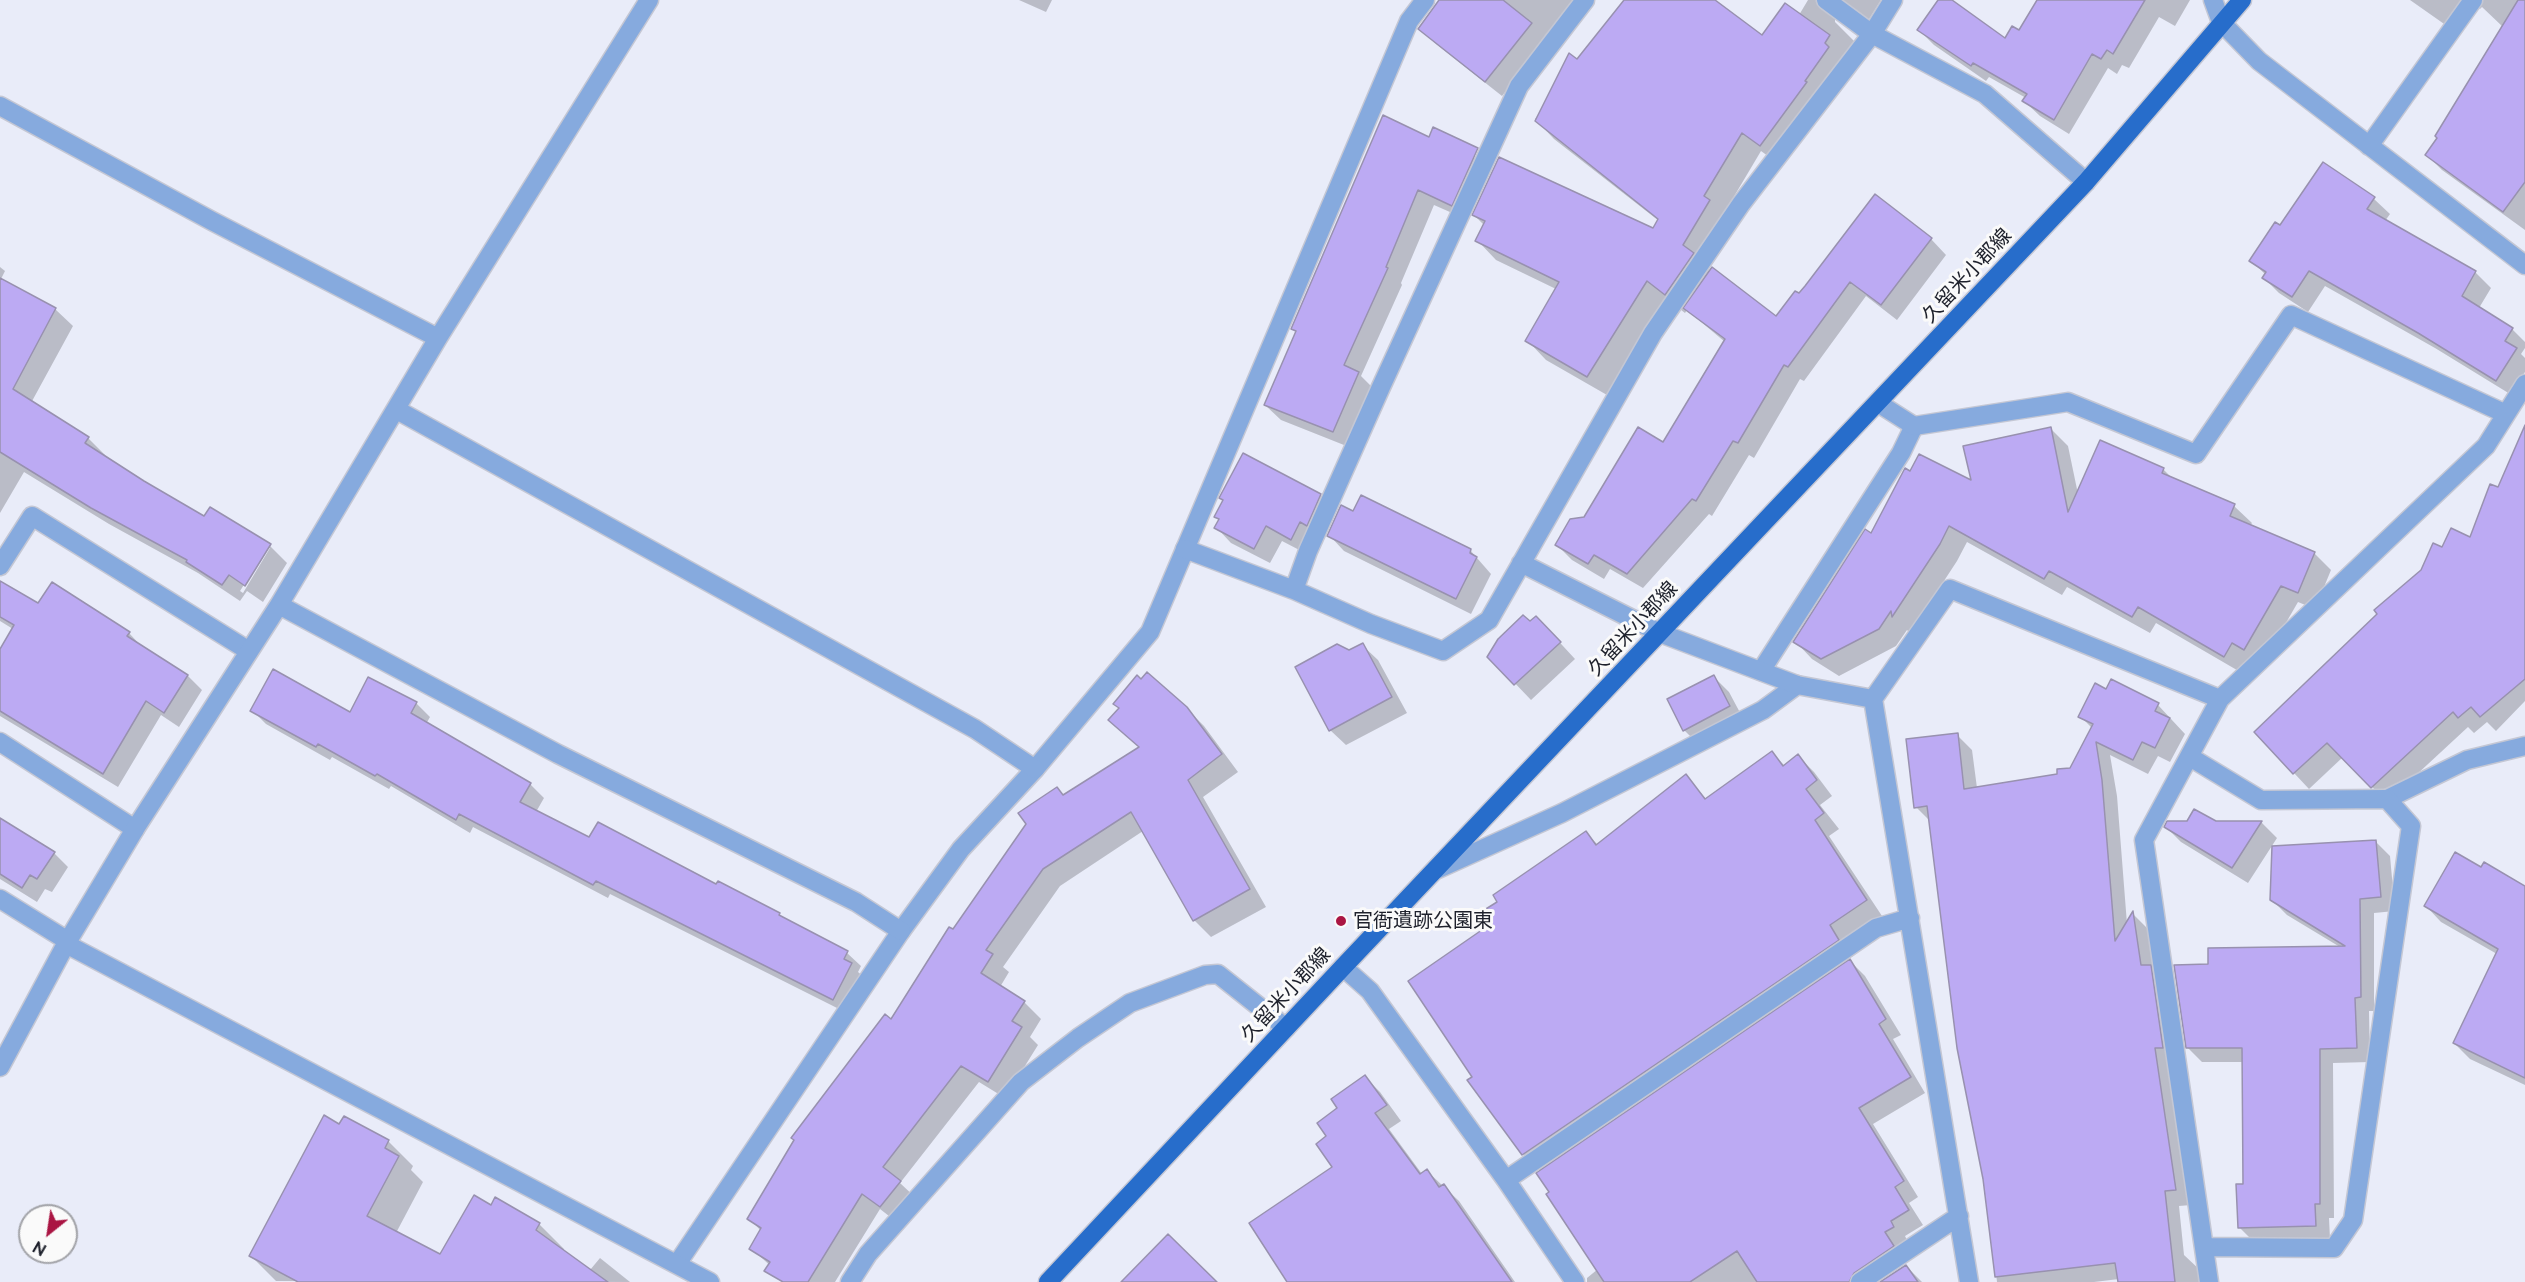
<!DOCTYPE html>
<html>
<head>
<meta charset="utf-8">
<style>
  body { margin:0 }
  #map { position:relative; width:2525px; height:1282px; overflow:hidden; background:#e9ecf9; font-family:Raleway,sans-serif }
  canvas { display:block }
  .north { position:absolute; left:18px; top:1204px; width:60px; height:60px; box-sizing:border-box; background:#fafafa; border:2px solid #a2a3a8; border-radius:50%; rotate:210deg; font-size:16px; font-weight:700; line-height:24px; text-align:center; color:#1e212c }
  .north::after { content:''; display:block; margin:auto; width:21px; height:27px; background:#aa1543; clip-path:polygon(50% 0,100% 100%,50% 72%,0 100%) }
</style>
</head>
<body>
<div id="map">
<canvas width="2525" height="1282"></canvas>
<div class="north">N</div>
</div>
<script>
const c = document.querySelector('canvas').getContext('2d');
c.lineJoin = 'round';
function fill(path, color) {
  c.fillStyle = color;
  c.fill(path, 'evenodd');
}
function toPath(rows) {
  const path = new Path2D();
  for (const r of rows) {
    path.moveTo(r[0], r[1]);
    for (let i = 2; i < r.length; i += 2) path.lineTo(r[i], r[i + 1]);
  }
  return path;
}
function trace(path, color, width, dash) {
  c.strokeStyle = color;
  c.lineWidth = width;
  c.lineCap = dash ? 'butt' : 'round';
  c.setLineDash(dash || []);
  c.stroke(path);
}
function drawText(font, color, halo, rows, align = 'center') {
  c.font = font + ' Raleway,"Noto Sans JP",sans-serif';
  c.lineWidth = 6;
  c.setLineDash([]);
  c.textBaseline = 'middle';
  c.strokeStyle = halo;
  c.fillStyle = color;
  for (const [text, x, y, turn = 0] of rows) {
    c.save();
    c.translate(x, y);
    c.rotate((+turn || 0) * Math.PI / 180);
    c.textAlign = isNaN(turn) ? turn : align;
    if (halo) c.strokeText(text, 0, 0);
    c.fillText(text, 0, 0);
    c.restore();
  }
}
fill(toPath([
  [1019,0,1052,0,1046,12],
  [1442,0,1575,0,1560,23,1502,96,1436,44,1420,28],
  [1626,0,1713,0,1762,37,1799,15,1808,0,1881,0,1868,21,1835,13,1835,22,1855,42,1779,164,1761,151,1723,215,1729,221,1703,264,1710,272,1777,318,1799,294,1931,239,1946,255,1897,320,1866,296,1804,381,1800,379,1754,458,1749,455,1712,516,1709,514,1643,588,1610,569,1604,579,1572,560,1557,545,1663,444,1725,342,1687,310,1685,313,1667,299,1607,395,1546,360,1527,340,1556,289,1496,260,1477,240,1484,225,1474,215,1653,230,1659,221,1554,139,1535,119],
  [1940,0,1949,0,2006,40,2019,33,2039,0,2190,0,2175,26,2159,17,2129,68,2122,65,2117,74,2108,68,2069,134,2040,116,2024,101,2026,98,1989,77,1986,81,1934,45,1919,30],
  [2410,0,2466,0,2447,26],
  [2468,0,2525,0,2525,230,2442,170,2427,155,2439,138,2503,27,2482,7,2480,9],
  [1429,139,1474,157,1490,172,1468,220,1434,205,1401,283,1402,285,1361,376,1374,389,1349,447,1281,420,1265,405,1297,333,1292,329],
  [2324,164,2374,199,2390,214,2385,221,2475,272,2491,288,2479,308,2512,329,2525,342,2525,348,2521,354,2525,358,2525,372,2510,394,2435,348,2325,286,2308,312,2279,293,2264,278,2266,275,2251,261,2280,227],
  [0,267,5,271,1,279,55,309,73,326,31,403,88,438,105,455,104,457,204,518,270,546,287,563,263,602,247,591,240,601,198,573,109,524,24,472,0,513],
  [267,548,270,548,243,593,240,591],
  [2051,429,2068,446,2078,494,2163,469,2173,479,2234,506,2252,523,2250,526,2314,553,2331,570,2315,609,2298,602,2261,666,2242,673,2156,623,2150,633,2067,587,2062,595,1967,542,1957,561,1910,633,1907,630,1896,646,1839,676,1812,659,1795,641,1871,535,1911,473,1973,483],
  [2525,479,2525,701,2496,731,2487,722,2474,733,2468,727,2387,802,2343,757,2309,789,2294,773,2422,571,2443,549,2470,539,2499,489],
  [1320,495,1336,511,1323,540,1316,537,1307,554,1282,541,1270,563,1231,543,1216,527,1220,521,1216,517,1224,501,1221,498],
  [1354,513,1470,550,1491,574,1471,614,1344,551,1329,535],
  [0,583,39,605,129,633,143,648,188,676,202,690,179,727,161,715,118,787,0,716,0,652,13,629,0,621],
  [1551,633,1575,659,1531,700,1489,656],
  [1362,645,1378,660,1407,713,1346,745,1330,730,1349,651],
  [1714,677,1729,692,1745,722,1700,746,1684,730],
  [2106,691,2158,705,2185,734,2170,762,2158,756,2148,774,2110,755,2117,796,2127,924,2133,914,2147,928,2154,970,2166,982,2191,1205,2179,1206,2184,1255,2200,1270,2202,1282,2120,1282,2119,1279,2094,1282,1997,1282,1985,1179,1930,821,1916,807,1957,735,1972,750,1977,788,2059,775,2071,769,2092,728,2080,716],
  [416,703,430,717,426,724,530,784,544,798,536,812,590,839,717,886,779,914,785,920,847,953,861,966,858,972,865,978,847,1013,610,894,608,898,473,827,470,833,391,786,389,789,332,757,330,760,266,724,252,710,351,714],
  [1186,708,1204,726,1238,772,1203,797,1266,907,1211,937,1194,920,1143,831,1060,886,1003,967,1009,972,1000,987,1024,1002,1041,1019,1030,1037,1038,1045,1005,1098,979,1082,900,1183,917,1199,898,1223,880,1209,835,1282,788,1282,751,1248,761,1231,749,1218,891,1022,953,931,1057,789,1064,796,1140,748,1110,720],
  [1772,753,1785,766,1798,756,1814,772,1832,796,1820,805,1839,829,1829,836,1882,916,1844,941,1853,956,1848,959,1865,976,1901,1035,1893,1039,1925,1093,1873,1124,1918,1197,1909,1203,1923,1225,1905,1236,1908,1242,1899,1248,1908,1261,1877,1282,1587,1282,1587,1278,1598,1269,1541,1172,1523,1154,1469,1081,1474,1077,1492,925,1499,902,1586,833,1598,845,1686,776,1707,800],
  [0,819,54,853,68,867,52,892,45,889,37,902,0,879],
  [2216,823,2262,823,2277,838,2248,883,2181,842,2166,827],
  [2376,842,2390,856,2395,911,2374,913,2374,1011,2369,1011,2370,1062,2333,1063,2334,1218,2329,1218,2330,1239,2254,1242,2239,1227,2244,1185,2244,1062,2202,1062,2187,1047,2210,966,2340,947,2287,915,2272,900],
  [2482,869,2525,887,2525,1085,2470,1059,2454,1043,2497,954,2441,922,2426,906],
  [1365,1077,1380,1092,1401,1121,1389,1129,1422,1174,1427,1171,1459,1201,1515,1282,1303,1282,1334,1167,1329,1137,1340,1108],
  [388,1141,413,1166,411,1170,423,1182,396,1233,440,1256,492,1207,539,1224,564,1249,563,1251,590,1270,600,1258,630,1282,276,1281,251,1256],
  [1906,1266,1922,1282,1883,1282]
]), '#0003');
const building = toPath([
  [1439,0,1503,0,1532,23,1485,82,1418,29,1439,0],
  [1624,0,1715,0,1762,35,1785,3,1830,35,1825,43,1829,47,1805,81,1807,82,1760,146,1742,133,1704,196,1710,200,1683,245,1694,253,1665,295,1647,281,1587,377,1525,341,1559,282,1475,241,1485,221,1472,215,1499,157,1653,228,1658,219,1535,121,1569,53,1577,59,1624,0],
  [1938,0,1952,0,2005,38,2012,26,2019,30,2037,0,2145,0,2113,54,2107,50,2101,59,2092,54,2054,120,2022,101,2027,94,1973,63,1971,66,1917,30,1938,0],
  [2518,0,2525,0,2525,182,2503,212,2425,155,2437,138,2435,136,2518,0],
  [1383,115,1429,137,1433,127,1478,148,1452,206,1418,190,1386,267,1388,268,1344,365,1359,372,1333,432,1264,405,1296,331,1291,329,1383,115],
  [2323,162,2375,197,2367,209,2476,271,2462,296,2513,328,2505,341,2517,348,2496,381,2418,333,2309,271,2292,297,2262,278,2266,272,2249,261,2275,222,2280,225,2323,162],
  [1875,194,1932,238,1881,305,1850,282,1788,367,1784,365,1738,443,1733,441,1696,501,1692,499,1627,574,1594,555,1588,564,1555,545,1570,519,1584,517,1638,427,1663,442,1725,339,1683,308,1712,267,1776,316,1795,291,1799,293,1805,286,1875,194],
  [0,278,56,308,13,389,89,437,85,443,144,481,204,516,210,507,271,544,245,586,229,575,222,585,186,562,187,560,91,508,0,452,0,278],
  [2525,425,2525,679,2480,717,2471,707,2458,718,2453,712,2371,788,2327,743,2293,774,2254,732,2377,614,2374,610,2421,570,2433,543,2442,547,2451,528,2470,537,2490,484,2498,487,2525,425],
  [2051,427,2068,512,2100,440,2164,468,2162,473,2235,504,2230,516,2315,552,2298,593,2281,586,2244,650,2232,643,2224,657,2138,607,2132,617,2049,571,2044,579,1949,526,1940,544,1892,617,1891,611,1879,629,1821,659,1793,642,1865,529,1871,533,1905,468,1910,471,1919,454,1971,480,1963,446,2051,427],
  [1243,453,1321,494,1307,526,1300,522,1291,540,1266,526,1254,549,1214,528,1219,519,1214,517,1223,500,1219,498,1243,453],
  [1361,495,1471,549,1470,553,1477,557,1456,599,1327,536,1341,505,1353,511,1361,495],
  [0,581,38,603,52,582,130,632,127,636,188,675,164,713,146,701,103,774,0,711,0,649,14,625,0,617,0,581],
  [1523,615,1530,621,1536,616,1561,642,1514,685,1487,657,1498,639,1523,615],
  [1363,643,1392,697,1329,731,1295,667,1337,644,1349,650,1363,643],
  [273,669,350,712,368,677,417,702,411,713,531,783,520,802,589,837,598,822,716,884,718,881,780,913,779,915,848,951,844,959,852,963,833,1000,596,881,593,885,459,814,456,820,377,774,375,776,318,744,316,747,250,711,273,669],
  [1147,672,1187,707,1222,754,1188,780,1250,889,1193,921,1131,812,1043,869,986,950,993,954,981,973,1025,1001,1012,1021,1022,1027,988,1082,961,1066,883,1167,901,1181,880,1207,862,1194,808,1282,783,1282,764,1271,770,1262,749,1249,761,1228,747,1219,794,1140,791,1138,885,1014,891,1019,949,927,953,929,1026,824,1018,813,1057,787,1063,795,1139,747,1108,720,1119,708,1113,704,1137,675,1141,679,1147,672],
  [1714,675,1730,706,1683,731,1667,699,1714,675],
  [2111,679,2159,703,2155,711,2170,718,2155,748,2142,742,2133,760,2096,742,2102,780,2115,941,2133,911,2141,965,2151,965,2163,1048,2155,1048,2176,1190,2165,1191,2175,1282,2118,1282,2115,1263,1995,1277,1983,1179,1957,1048,1927,806,1914,808,1906,739,1958,733,1964,789,2057,774,2057,769,2070,768,2093,724,2078,717,2095,683,2106,689,2111,679],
  [1772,751,1783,766,1798,754,1817,780,1806,789,1824,813,1815,820,1867,900,1830,925,1839,940,1522,1155,1467,1080,1472,1077,1408,981,1489,925,1481,912,1497,902,1493,895,1586,831,1596,845,1686,774,1705,799,1772,751],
  [2194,809,2216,821,2262,821,2232,868,2164,827,2167,821,2187,821,2194,809],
  [0,818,55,852,37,879,30,875,22,888,0,874,0,818],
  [2376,840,2381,897,2360,899,2361,997,2355,998,2357,1048,2320,1049,2320,1204,2315,1204,2316,1226,2238,1228,2236,1184,2243,1184,2242,1048,2186,1048,2174,965,2208,964,2208,948,2345,946,2270,900,2272,846,2376,840],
  [2455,852,2481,867,2484,862,2525,886,2525,1078,2453,1043,2498,949,2424,906,2455,852],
  [1850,959,1886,1019,1879,1024,1911,1077,1859,1108,1904,1181,1895,1187,1909,1210,1891,1221,1894,1227,1885,1232,1894,1246,1854,1273,1849,1282,1757,1282,1737,1251,1690,1282,1604,1282,1546,1194,1549,1192,1536,1173,1850,959],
  [1365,1075,1387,1105,1375,1113,1420,1174,1427,1169,1439,1187,1444,1184,1512,1282,1287,1282,1249,1223,1332,1167,1316,1144,1326,1136,1317,1123,1337,1108,1331,1099,1365,1075],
  [324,1115,339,1124,344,1116,389,1140,385,1148,399,1156,367,1216,440,1254,474,1195,491,1205,495,1197,540,1223,536,1230,608,1282,298,1282,249,1256,324,1115],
  [1168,1234,1217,1282,1121,1282,1168,1234],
  [1906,1265,1918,1282,1880,1282,1906,1265]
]);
fill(building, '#bcaaf3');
trace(building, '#9891af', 1.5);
const service = toPath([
  [0,566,32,516,249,651],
  [1761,671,1901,453,1914,426],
  [0,742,135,829],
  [2387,799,2467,760,2525,746],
  [1438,869,1562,813,1763,710,1797,685],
  [677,1264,901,931,961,849,1035,769,1150,632,1409,21,1425,0]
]);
const minor = toPath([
  [1585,0,1519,86,1381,387,1308,551,1294,590,1371,624,1443,651,1489,620,1653,333,1741,204,1872,34,1893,0],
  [1826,0,1872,34,1985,94,2086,182],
  [2213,0,2221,22,2259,61,2525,265],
  [0,106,212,221,438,338],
  [2369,146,2473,0],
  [1878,403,1914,426,2068,402,2196,454,2291,315,2506,414],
  [397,410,975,729,1035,769],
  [1185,549,1294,590],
  [1521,563,1660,633,1797,685,1873,699],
  [279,605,558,754,856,902,901,931],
  [2190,757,2261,800,2387,799,2411,826,2353,1220,2334,1248,2204,1247],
  [0,899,68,941],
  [66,944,710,1282],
  [1343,967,1370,991,1506,1180,1575,1282],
  [0,1067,66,944,135,829,279,605,438,338,649,0],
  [1506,1180,1876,928,1910,918],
  [850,1282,868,1254,1021,1082,1078,1038,1130,1003,1205,975,1218,974,1286,1028],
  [1860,1282,1959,1216],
  [1969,1282,1873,699,1950,589,2220,699],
  [2209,1282,2144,840,2220,699,2486,446,2525,384]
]);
const primary = toPath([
  [1048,1282,1343,967,2086,182,2242,0]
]);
trace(service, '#c4c7d4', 21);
trace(minor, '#c4c7d4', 21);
trace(primary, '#c4c7d4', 21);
trace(service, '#86aade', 18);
trace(minor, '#86aade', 18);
trace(primary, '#276dcb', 18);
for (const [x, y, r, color] of [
  [1341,921,6,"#aa1543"]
]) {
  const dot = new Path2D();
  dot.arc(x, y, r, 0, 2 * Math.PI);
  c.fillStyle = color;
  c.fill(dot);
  trace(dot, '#fafafa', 2);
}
drawText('20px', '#1e212c', '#fafafa', [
  ["久留米小郡線",1967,276,-47],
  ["久留米小郡線",1633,629,-47],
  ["久留米小郡線",1286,995,-47]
]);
drawText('20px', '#1e212c', '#fafafa', [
  ["官衙遺跡公園東",1353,921]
], 'left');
</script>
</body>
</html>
